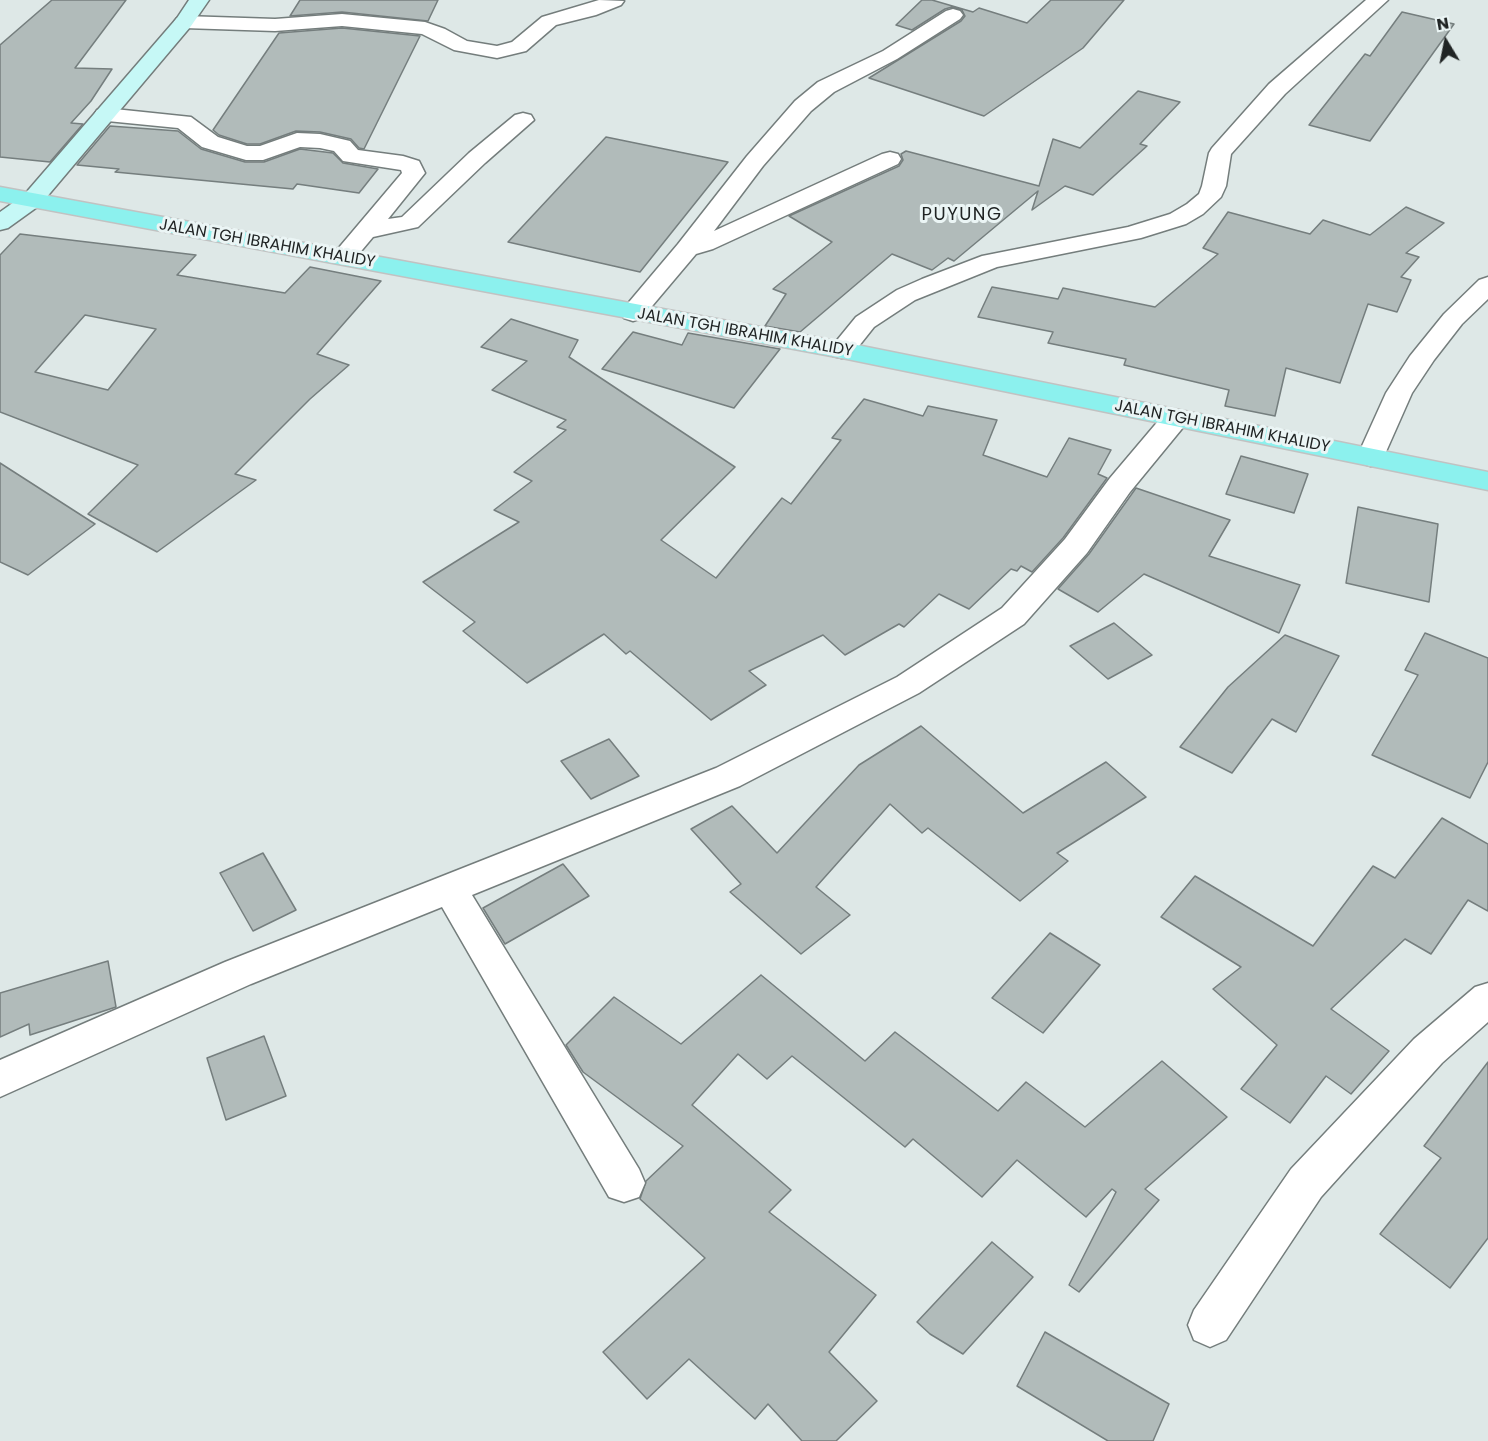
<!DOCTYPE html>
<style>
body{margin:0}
#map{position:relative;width:1488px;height:1441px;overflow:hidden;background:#dee8e7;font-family:Poppins,sans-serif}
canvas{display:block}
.north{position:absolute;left:1416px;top:12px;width:60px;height:60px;-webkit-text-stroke:4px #ebf5f5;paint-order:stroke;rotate:350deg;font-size:16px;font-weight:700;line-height:24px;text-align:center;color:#202424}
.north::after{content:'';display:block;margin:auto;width:21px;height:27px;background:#202424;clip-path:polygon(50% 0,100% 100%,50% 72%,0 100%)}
</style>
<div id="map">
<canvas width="1488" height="1441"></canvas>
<div class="north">N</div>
</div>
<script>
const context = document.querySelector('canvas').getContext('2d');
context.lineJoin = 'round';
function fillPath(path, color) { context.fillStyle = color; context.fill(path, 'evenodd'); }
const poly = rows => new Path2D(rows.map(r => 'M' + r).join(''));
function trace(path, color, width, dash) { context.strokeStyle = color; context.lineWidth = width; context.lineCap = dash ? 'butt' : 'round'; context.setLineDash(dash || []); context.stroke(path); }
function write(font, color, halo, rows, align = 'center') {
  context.font = font + ' Poppins,sans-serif'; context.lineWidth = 6; context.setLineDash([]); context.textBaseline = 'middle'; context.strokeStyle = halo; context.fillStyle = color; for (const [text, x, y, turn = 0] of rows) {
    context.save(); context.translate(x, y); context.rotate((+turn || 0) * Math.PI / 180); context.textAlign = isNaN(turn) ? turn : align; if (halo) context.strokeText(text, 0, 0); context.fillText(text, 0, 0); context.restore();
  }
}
const building = poly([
 [52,0,126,0,75,68,112,69,91,101,71,123,83,124,50,162,0,157,0,45,52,0],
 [300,0,438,0,428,21,342,12,290,16,300,0],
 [922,0,932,0,973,12,979,8,1027,23,1051,0,1124,0,1083,48,984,116,869,78,961,21,965,16,962,10,952,7,945,9,912,30,896,25,922,0],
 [1402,12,1454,24,1370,141,1309,125,1365,54,1370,56,1402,12],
 [342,28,420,36,364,149,359,148,351,139,320,132,296,131,260,144,247,144,219,135,213,130,279,33,342,28],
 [1138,91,1180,102,1140,144,1147,146,1093,195,1065,186,1032,210,1038,191,954,261,948,258,932,270,892,254,800,332,765,326,786,294,773,289,832,242,789,216,899,166,903,160,901,154,906,151,1039,186,1053,139,1080,148,1138,91],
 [110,126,178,131,201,149,245,162,264,162,300,149,333,153,343,163,378,169,359,193,297,184,293,189,115,172,119,169,77,165,110,126],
 [606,137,728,162,640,272,508,242,606,137],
 [1406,207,1444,223,1406,253,1419,257,1401,277,1411,280,1397,312,1368,304,1340,383,1286,368,1275,416,1225,406,1229,390,1124,365,1126,359,1048,343,1053,332,978,317,992,287,1058,299,1063,288,1155,307,1218,254,1203,248,1228,212,1310,234,1323,220,1370,235,1406,207],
 [20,234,196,255,177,275,285,293,310,267,381,281,317,354,349,365,310,399,235,474,256,480,157,552,88,514,138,465,0,412,0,255,20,234],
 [85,315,156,329,108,390,35,372,85,315],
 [511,319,578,340,569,357,735,467,661,540,716,578,782,498,791,504,841,440,832,438,864,399,923,416,928,406,997,420,983,455,1047,477,1069,438,1111,450,1098,474,1107,478,1063,538,1032,572,1021,566,1017,571,1011,569,969,609,939,594,904,627,899,624,845,655,823,635,749,671,766,685,711,720,630,651,626,654,604,634,527,683,463,631,475,622,423,582,519,522,494,510,532,481,514,472,566,430,557,427,566,420,492,390,527,361,481,347,511,319],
 [633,332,682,345,688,333,780,349,734,408,602,369,633,332],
 [1241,456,1308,474,1294,513,1226,494,1241,456],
 [0,463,95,524,28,575,0,562,0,463],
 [1136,488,1230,520,1209,556,1300,585,1279,633,1144,574,1098,612,1058,589,1089,554,1136,488],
 [1358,507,1438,524,1429,602,1346,583,1358,507],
 [1114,623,1152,655,1108,679,1070,646,1114,623],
 [1425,633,1488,658,1488,762,1470,798,1372,755,1418,675,1405,670,1425,633],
 [1285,635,1339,656,1296,732,1272,719,1232,773,1180,747,1228,687,1285,635],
 [921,726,1023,813,1106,762,1146,797,1057,853,1068,861,1020,901,928,828,922,833,890,804,816,887,850,915,801,954,730,892,741,884,691,829,732,806,777,853,859,765,921,726],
 [609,739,639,776,591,799,561,761,609,739],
 [1442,818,1488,844,1488,911,1468,900,1431,954,1405,939,1331,1009,1389,1051,1351,1094,1326,1076,1290,1123,1241,1089,1277,1045,1213,989,1241,967,1161,917,1195,876,1313,946,1373,866,1395,878,1442,818],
 [263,853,296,910,253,931,220,873,263,853],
 [563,864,589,896,505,944,483,908,563,864],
 [1050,933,1100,965,1043,1033,992,998,1050,933],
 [108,961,116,1007,30,1035,29,1024,0,1037,0,993,108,961],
 [761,975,865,1061,895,1032,998,1111,1026,1082,1085,1127,1162,1061,1227,1117,1145,1189,1159,1200,1079,1292,1069,1285,1116,1192,1112,1189,1086,1217,1017,1160,982,1197,913,1139,905,1147,792,1056,767,1079,738,1054,692,1105,791,1190,769,1212,876,1295,829,1352,877,1401,836,1441,802,1441,768,1404,755,1419,689,1359,647,1399,603,1352,705,1258,640,1199,646,1181,683,1146,583,1072,566,1045,614,997,681,1044,761,975],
 [264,1036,286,1096,226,1120,207,1058,264,1036],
 [1488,1062,1488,1238,1450,1288,1380,1234,1441,1158,1424,1146,1488,1062],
 [992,1242,1033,1277,963,1354,930,1334,917,1322,992,1242],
 [1045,1332,1169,1404,1153,1441,1108,1441,1017,1386,1045,1332]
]);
fillPath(building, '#b1bbba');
trace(building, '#757e7e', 1.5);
const street = poly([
 [599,0,624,1,621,5,596,15,556,25,526,51,497,58,454,50,422,34,342,26,275,31,184,28,177,26,174,22,177,18,184,16,275,19,342,14,425,22,445,29,467,41,497,46,512,42,542,17,599,0],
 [1366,0,1388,0,1285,94,1231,154,1226,186,1221,197,1203,214,1186,224,1141,238,997,267,915,300,874,327,851,356,842,358,833,356,829,350,856,317,897,290,922,279,982,256,1128,227,1170,214,1187,204,1199,194,1202,186,1209,153,1212,148,1269,84,1366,0],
 [953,9,960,11,963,15,960,19,897,59,834,92,811,111,763,166,714,231,882,154,890,152,898,154,901,159,898,164,713,249,696,254,642,318,633,321,624,318,620,313,624,308,678,244,747,156,795,101,818,82,883,51,946,11,953,9],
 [105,108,191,117,218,137,247,146,260,146,297,133,320,134,350,141,358,150,403,156,419,161,425,173,388,219,402,217,469,153,515,115,523,113,531,115,534,120,485,163,418,227,373,237,352,262,343,264,334,262,331,257,402,173,401,170,343,161,334,151,320,148,300,147,263,160,246,160,202,147,178,128,97,120,94,115,97,110,105,108],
 [1488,277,1488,299,1462,324,1434,360,1412,393,1381,463,1371,466,1361,463,1357,457,1386,393,1410,356,1444,314,1479,280,1488,277],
 [1175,410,1185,413,1189,419,1185,425,1130,492,1087,553,1024,624,919,693,740,786,472,895,639,1169,645,1183,639,1197,624,1202,609,1197,442,907,251,984,0,1097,0,1060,225,962,716,768,897,677,1002,608,1065,539,1110,478,1165,413,1175,410],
 [1488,983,1488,1022,1442,1063,1321,1197,1226,1340,1210,1347,1194,1340,1188,1325,1194,1310,1291,1169,1414,1039,1475,987,1488,983]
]);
const secondary = poly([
 [189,0,209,0,191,26,40,205,8,228,0,230,0,212,24,195,177,18,189,0]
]);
const primary = poly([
 [0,187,842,342,1488,472,1488,490,842,358,0,201,0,187]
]);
trace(street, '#747d7c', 3);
trace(secondary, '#747d7c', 3);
trace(primary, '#c1c2c2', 3);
fillPath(street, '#fff');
fillPath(secondary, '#c6f8f6');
fillPath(primary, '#8cf1ee');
write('16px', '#202424', '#ebf5f5', [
 ["JALAN TGH IBRAHIM KHALIDY",267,244,10],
 ["JALAN TGH IBRAHIM KHALIDY",745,333,10],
 ["JALAN TGH IBRAHIM KHALIDY",1222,427,11]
]);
context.letterSpacing = '1.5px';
write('18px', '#202424', '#ebf5f5', [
 ["PUYUNG",962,215]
]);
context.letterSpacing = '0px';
</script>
